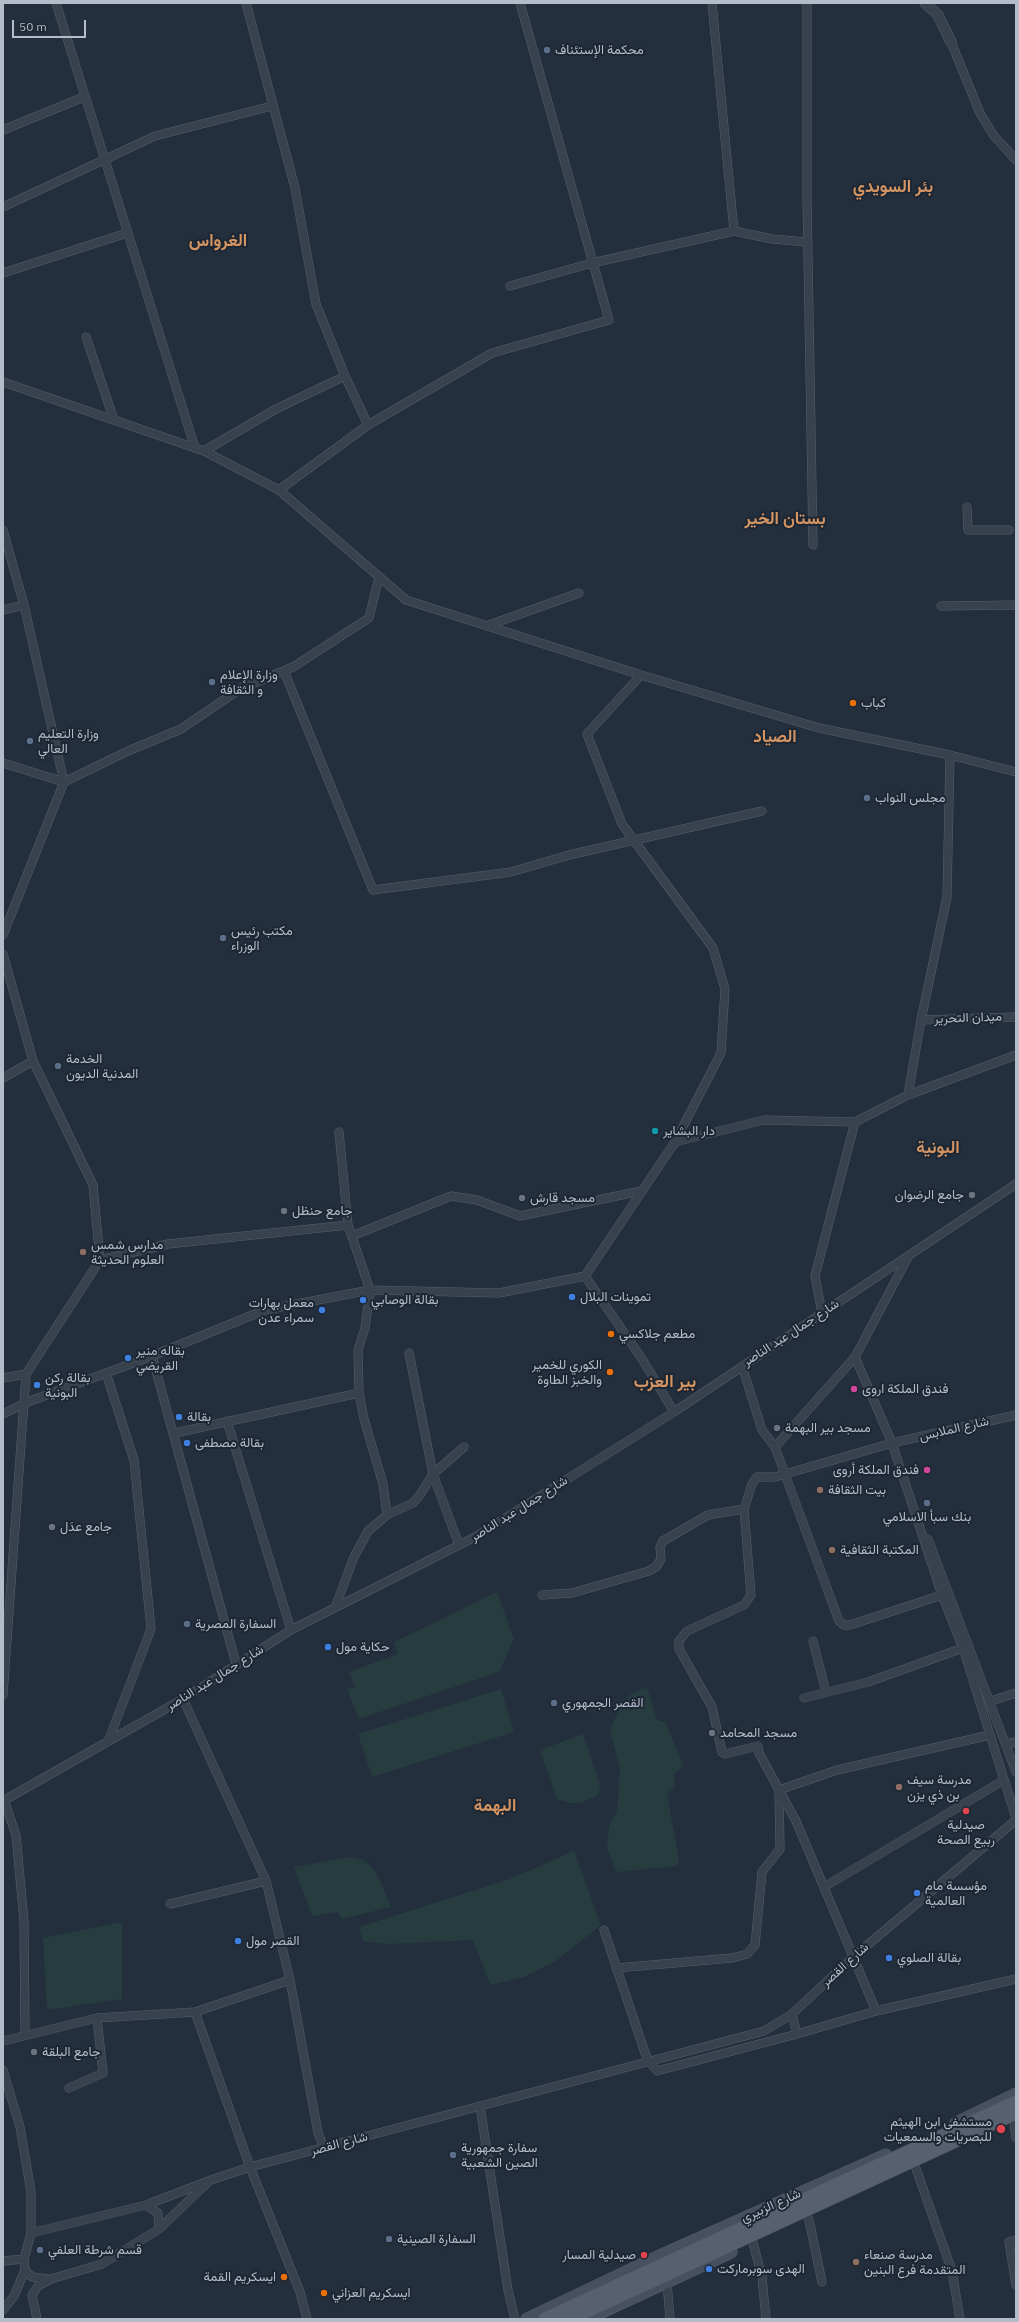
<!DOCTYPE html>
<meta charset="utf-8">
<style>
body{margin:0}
#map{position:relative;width:1019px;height:2322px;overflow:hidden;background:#242f3e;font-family:"IBM Plex Sans",sans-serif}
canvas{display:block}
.frame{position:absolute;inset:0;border:4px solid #b4bcc9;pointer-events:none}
.scale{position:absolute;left:12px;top:20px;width:74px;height:18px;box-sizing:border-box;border:2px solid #b4bcc9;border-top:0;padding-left:5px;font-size:12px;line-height:14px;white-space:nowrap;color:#b4bcc9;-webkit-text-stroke:3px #1d2633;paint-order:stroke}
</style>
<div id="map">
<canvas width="1019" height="2322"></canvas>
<div class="frame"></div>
<div class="scale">50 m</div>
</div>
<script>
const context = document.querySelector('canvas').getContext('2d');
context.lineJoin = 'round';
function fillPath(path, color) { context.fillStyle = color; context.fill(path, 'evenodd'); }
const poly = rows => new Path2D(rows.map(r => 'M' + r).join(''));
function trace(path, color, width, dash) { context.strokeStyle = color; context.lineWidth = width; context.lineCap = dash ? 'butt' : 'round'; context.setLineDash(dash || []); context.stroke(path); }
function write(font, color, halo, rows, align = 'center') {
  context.font = font + ' "IBM Plex Sans",Vazirmatn,sans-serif'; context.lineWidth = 4; context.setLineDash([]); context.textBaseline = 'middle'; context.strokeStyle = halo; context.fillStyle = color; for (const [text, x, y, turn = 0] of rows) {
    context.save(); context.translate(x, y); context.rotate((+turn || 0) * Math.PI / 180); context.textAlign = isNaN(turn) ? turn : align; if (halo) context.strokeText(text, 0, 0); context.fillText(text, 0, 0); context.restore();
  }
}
fillPath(poly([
 [497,1592,514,1639,499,1672,359,1719,347,1689,355,1687,349,1672,398,1654,394,1642],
 [647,1687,657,1720,666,1723,683,1766,674,1774,675,1786,667,1795,679,1858,677,1866,616,1872,607,1848,609,1827,617,1811,620,1770,610,1730,620,1707,632,1693],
 [501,1689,514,1732,372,1777,358,1734],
 [583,1734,600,1785,598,1795,581,1803,569,1803,557,1799,540,1750],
 [574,1851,601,1925,556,1961,524,1977,490,1985,473,1940,388,1944,363,1941,359,1927,510,1879],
 [351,1857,363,1860,372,1867,381,1882,391,1907,342,1919,338,1912,312,1916,294,1867],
 [122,1922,122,1999,47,2010,43,1938]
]), '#263c3f');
const minor = poly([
 [56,3,195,448],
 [246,3,295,188,316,304,345,376,368,425],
 [712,3,734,231],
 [807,3,807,198,813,545],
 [951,42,980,113,994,136,1016,160],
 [3,130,84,97],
 [3,207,155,136,272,106],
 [3,273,127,233],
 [510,286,592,263,734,231,772,239,807,242],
 [86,337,114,420],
 [3,382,204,451,279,490,406,600,641,675,819,728,950,755,1016,772],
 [204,451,276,409,345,376],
 [279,490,368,425,492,353,609,320,520,3],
 [967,507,968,530,1009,530],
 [3,530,24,605,64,782,3,935],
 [941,606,1016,605],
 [3,610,24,605],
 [486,626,579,593],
 [284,671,373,890,511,872,569,855,762,811],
 [641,675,587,734,622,824,713,948,725,989,721,1053,675,1142],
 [3,763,64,782,128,751,181,729,240,689,293,667,369,618,379,577],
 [3,954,33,1061,93,1185,100,1260,26,1374,3,1695],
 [921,1020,1016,1017],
 [3,1078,33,1061],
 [908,1095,921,1020,947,897,950,755],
 [339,1132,348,1225],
 [352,1236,451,1196,477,1200,520,1216,641,1191],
 [100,1260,168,1244,348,1225,370,1290,365,1328,358,1350,359,1393,364,1419,383,1484,387,1515,368,1531,354,1557,335,1608],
 [585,1276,642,1359,674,1412],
 [822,1313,815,1276,855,1122],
 [409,1353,433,1474,459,1545],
 [152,1356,236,1664],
 [855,1357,892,1443,942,1595,963,1648,1016,1818],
 [742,1366,762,1430,775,1447,839,1621,844,1625,850,1625,942,1595],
 [106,1373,134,1460,151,1629,108,1742],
 [3,1378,26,1374],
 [3,1414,25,1403,152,1356,265,1310,370,1290,499,1293,585,1276,675,1142,764,1120,855,1122,908,1095,1016,1055],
 [227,1421,291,1630],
 [175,1433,359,1393],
 [775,1447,855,1357,907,1259],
 [387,1515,413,1503,420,1495,433,1474,464,1447],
 [928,1539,1016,1772],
 [542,1595,572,1593,649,1571,656,1567,661,1559,660,1547,663,1541,708,1515,744,1509],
 [813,1641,826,1692],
 [804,1698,868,1682,963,1648],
 [183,1699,266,1881,290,1980,318,2133,324,2148],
 [991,1701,1016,1693],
 [1006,1744,1016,1742],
 [779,1790,837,1770,990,1735],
 [4,1800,16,1835,24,1921,25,2035],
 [3,1801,183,1699,291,1630,475,1537,674,1412,1016,1184],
 [824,1887,1004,1780],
 [170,1904,266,1881],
 [604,1930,644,2050,648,2060,657,2071,797,2034,876,2011,1016,1979],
 [616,1968,732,1958,747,1954,755,1945,762,1872,780,1849,779,1791],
 [876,2011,796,1821,759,1753,758,1746,725,1754,722,1752,712,1707,679,1649,679,1641,687,1631,744,1605,751,1595,744,1509,752,1484,757,1477,775,1477,892,1443,1016,1415],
 [195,2012,250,2167,300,2292,307,2319],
 [792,2014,797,2034],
 [3,2041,97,2018,195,2012,290,1980],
 [3,2070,20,2127,31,2192,31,2233,24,2259,25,2270,14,2296,3,2310],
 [69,2088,103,2073,97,2018],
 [480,2106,508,2290,515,2319],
 [1013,2114,1016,2138],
 [913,2160,952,2271,960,2319],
 [146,2205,158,2213,159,2229],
 [805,2212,809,2220,822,2282],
 [31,2233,146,2205,211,2180,250,2167,764,2031,792,2014,852,1958,1016,1820],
 [751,2235,762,2277,766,2319],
 [1016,2240,1009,2242,1016,2285],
 [3,2261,24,2259],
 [25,2270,32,2277,49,2279],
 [667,2282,670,2319],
 [37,2319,32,2295,38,2286,51,2279,102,2264,159,2229,207,2183]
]);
const tertiary = poly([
 [925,3,938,15,951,42]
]);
const secondary = poly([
 [956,2123,1016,2094],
 [527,2319,653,2259,886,2155],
 [587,2319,731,2252]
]);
const primary = poly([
 [545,2319,1016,2102],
 [570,2319,1016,2113]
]);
trace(minor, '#565f6c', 9);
trace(tertiary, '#565f6c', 11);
trace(secondary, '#565f6c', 13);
trace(primary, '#414a57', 14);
trace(minor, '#38414e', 8);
trace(tertiary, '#38414e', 10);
trace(secondary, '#465061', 12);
trace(primary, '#56606e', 13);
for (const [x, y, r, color] of [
 [547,50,4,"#5c6f8a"],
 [212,682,4,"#5c6f8a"],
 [853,703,4,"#e8710a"],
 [30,741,4,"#5c6f8a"],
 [867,798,4,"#5c6f8a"],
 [223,938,4,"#5c6f8a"],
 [58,1066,4,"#5c6f8a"],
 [655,1131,4,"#0f9aa8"],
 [972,1195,4,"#6b7280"],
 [522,1198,4,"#6b7280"],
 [284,1211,4,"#6b7280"],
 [83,1252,4,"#8d6e63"],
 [572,1297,4,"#3f7fe0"],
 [363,1300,4,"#3f7fe0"],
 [322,1310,4,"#3f7fe0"],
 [611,1334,4,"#e8710a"],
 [128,1358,4,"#3f7fe0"],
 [610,1372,4,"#e8710a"],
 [37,1385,4,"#3f7fe0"],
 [854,1389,4,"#d1479c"],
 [179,1417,4,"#3f7fe0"],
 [777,1428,4,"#6b7280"],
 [187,1443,4,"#3f7fe0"],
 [927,1470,4,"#d1479c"],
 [820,1490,4,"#8d6e63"],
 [927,1503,4,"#5c6f8a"],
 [52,1527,4,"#6b7280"],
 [832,1550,4,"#8d6e63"],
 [187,1624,4,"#5c6f8a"],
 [328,1647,4,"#3f7fe0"],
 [554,1703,4,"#5c6f8a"],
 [712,1733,4,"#6b7280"],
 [899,1787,4,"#8d6e63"],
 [966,1811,4,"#e0444e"],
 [917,1893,4,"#3f7fe0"],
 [238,1941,4,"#3f7fe0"],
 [889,1958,4,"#3f7fe0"],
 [34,2052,4,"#6b7280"],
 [1001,2129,5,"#e0444e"],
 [453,2155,4,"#5c6f8a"],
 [389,2239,4,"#5c6f8a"],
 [40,2250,4,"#5c6f8a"],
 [644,2255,4,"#e0444e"],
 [856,2262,4,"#8d6e63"],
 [709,2269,4,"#3f7fe0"],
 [284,2277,4,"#e8710a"],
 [324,2293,4,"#e8710a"]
]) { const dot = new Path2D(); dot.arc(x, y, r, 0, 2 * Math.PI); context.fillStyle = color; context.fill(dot); trace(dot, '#1d2633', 1.5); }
write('13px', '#b4bcc9', '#1d2633', [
 ["محكمة الإستئناف",555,50],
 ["وزارة الإعلام",220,675],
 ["و الثقافة",220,690],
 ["كباب",861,703],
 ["وزارة التعليم",38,734],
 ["العالي",38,749],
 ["مجلس النواب",875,798],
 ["مكتب رئيس",231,931],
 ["الوزراء",231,946],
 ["الخدمة",66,1059],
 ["المدنية الديون",66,1074],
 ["دار البشاير",663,1131],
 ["جامع الرضوان",964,1195,"right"],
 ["مسجد قارش",530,1198],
 ["جامع حنظل",292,1211],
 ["مدارس شمس",91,1245],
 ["العلوم الحديثة",91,1260],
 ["تموينات البلال",580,1297],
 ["بقالة الوصابي",371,1300],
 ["معمل بهارات",314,1303,"right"],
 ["سمراء عدن",314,1318,"right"],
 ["مطعم جلاكسي",619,1334],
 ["بقاله منير",136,1351],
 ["القريضي",136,1366],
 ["الكوري للخمير",602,1365,"right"],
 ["والخبز الطاوة",602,1380,"right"],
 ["بقالة ركن",45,1378],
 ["البونية",45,1393],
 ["فندق الملكة اروى",862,1389],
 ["بقالة",187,1417],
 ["مسجد بير البهمة",785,1428],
 ["بقالة مصطفى",195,1443],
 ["فندق الملكة أروى",919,1470,"right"],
 ["بيت الثقافة",828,1490],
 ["بنك سبأ الاسلامي",927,1517,"center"],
 ["جامع عدَل",60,1527],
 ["المكتبة الثقافية",840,1550],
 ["السفارة المصرية",195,1624],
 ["حكاية مول",336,1647],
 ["القصر الجمهوري",562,1703],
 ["مسجد المحامد",720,1733],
 ["مدرسة سيف",907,1780],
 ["بن ذي يزن",907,1795],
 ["صيدلية",966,1825,"center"],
 ["ربيع الصحة",966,1840,"center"],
 ["مؤسسة مام",925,1886],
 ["العالمية",925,1901],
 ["القصر مول",246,1941],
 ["بقالة الصلوي",897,1958],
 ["جامع البلقة",42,2052],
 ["مستشفى ابن الهيثم",992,2122,"right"],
 ["للبصريات والسمعيات",992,2137,"right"],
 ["سفارة جمهورية",461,2148],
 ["الصين الشعبية",461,2163],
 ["السفارة الصينية",397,2239],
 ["قسم شرطة العلفي",48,2250],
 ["صيدلية المسار",636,2255,"right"],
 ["مدرسة صنعاء",864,2255],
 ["المتقدمة فرع البنين",864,2270],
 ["الهدى سوبرماركت",717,2269],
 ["ايسكريم القمة",276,2277,"right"],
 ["ايسكريم العزاني",332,2293]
], 'left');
write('13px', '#b4bcc9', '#1d2633', [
 ["ميدان التحرير",968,1018,-2],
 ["شارع جمال عبد الناصر",791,1333,-33],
 ["شارع الملابس",954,1429,-13],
 ["شارع جمال عبد الناصر",519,1509,-32],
 ["شارع جمال عبد الناصر",215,1678,-32],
 ["شارع القصر",845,1965,-42],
 ["شارع القصر",339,2144,-15],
 ["شارع الزبيري",771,2206,-24]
]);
write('bold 17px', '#d59563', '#1d2633', [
 ["بئر السويدي",893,187],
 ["الغرواس",218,241],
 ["بستان الخير",785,519],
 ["الصياد",775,737],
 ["البونية",938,1148],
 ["بير العزب",665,1382],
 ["البهمة",495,1806]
]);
</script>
